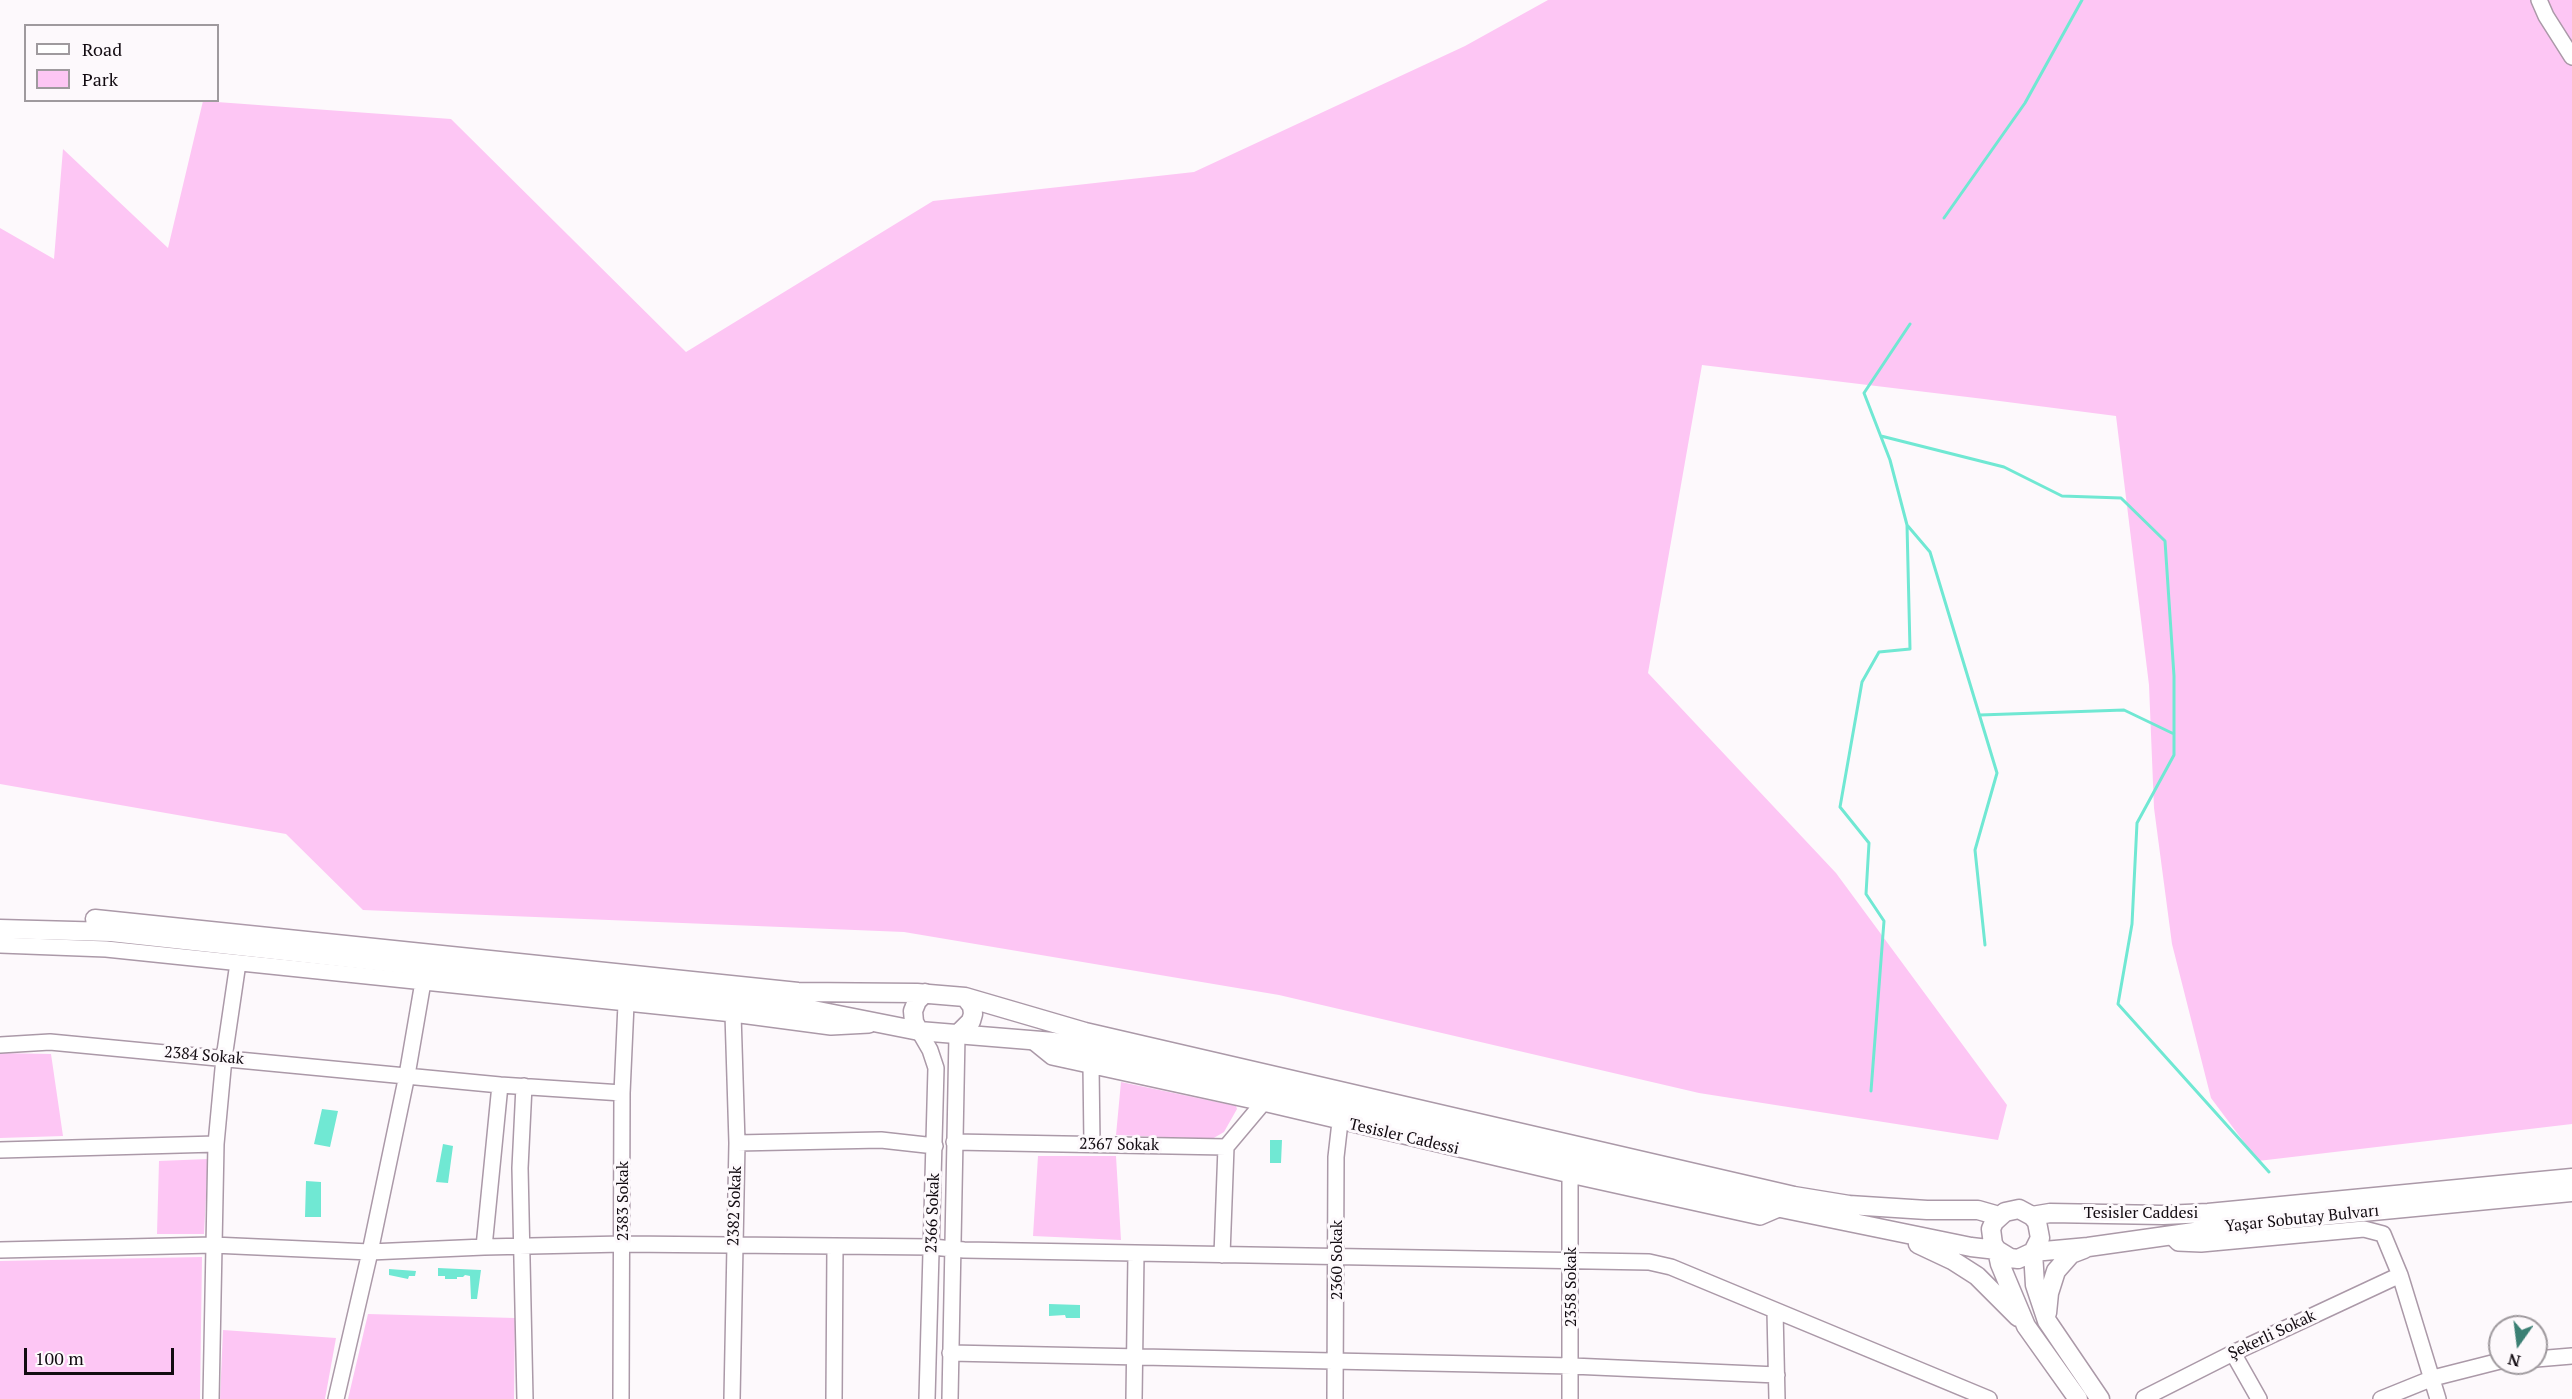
<!DOCTYPE html>
<meta charset="utf-8">
<style>
body{margin:0}
#map{position:relative;width:2572px;height:1399px;overflow:hidden;background:#fdf9fc;font-family:"PT Serif",serif}
canvas{display:block}
.legend{position:absolute;left:24px;top:24px;width:195px;height:78px;box-sizing:border-box;background:#fdf9fc;border:2px solid #9f9a9e;margin:0;padding:8px 10px;list-style:none;font-size:18px;color:#120b11}
.legend li{display:flex;align-items:center;gap:12px;height:30px}
.legend b{width:30px;border:2px solid #9f9a9e}
.north{position:absolute;left:2488px;top:1315px;width:60px;height:60px;box-sizing:border-box;background:#fdf9fc;border:2px solid #9f9a9e;border-radius:50%;rotate:194deg;font-size:16px;font-weight:700;line-height:24px;text-align:center;color:#120b11}
.north::after{content:'';display:block;margin:auto;width:21px;height:27px;background:#3b8074;clip-path:polygon(50% 0,100% 100%,50% 72%,0 100%)}
.scale{position:absolute;left:24px;top:1348px;width:150px;height:27px;box-sizing:border-box;border:3px solid #120b11;border-top:0;padding-left:8px;font-size:18px;line-height:21px;white-space:nowrap;color:#120b11;-webkit-text-stroke:4px #fdf9fc;paint-order:stroke}
</style>
<div id="map">
<canvas width="2572" height="1399"></canvas>
<ul class="legend">
<li><b style="height:8px;background:#fff"></b>Road</li>
<li><b style="height:16px;background:#fdc6f4"></b>Park</li>
</ul>
<div class="north">N</div>
<div class="scale">100 m</div>
</div>
<script>
const context = document.querySelector('canvas').getContext('2d');
context.lineJoin = 'round';
function fillPath(path, color) { context.fillStyle = color; context.fill(path, 'evenodd'); }
const poly = rows => new Path2D(rows.map(r => 'M' + r).join(''));
function trace(path, color, width, dash) { context.strokeStyle = color; context.lineWidth = width; context.lineCap = dash ? 'butt' : 'round'; context.setLineDash(dash || []); context.stroke(path); }
function write(font, color, halo, rows, align = 'center') {
  context.font = font + ' "PT Serif",serif'; context.lineWidth = 6; context.setLineDash([]); context.textBaseline = 'middle'; context.strokeStyle = halo; context.fillStyle = color; for (const [text, x, y, turn = 0] of rows) {
    context.save(); context.translate(x, y); context.rotate((+turn || 0) * Math.PI / 180); context.textAlign = isNaN(turn) ? turn : align; if (halo) context.strokeText(text, 0, 0); context.fillText(text, 0, 0); context.restore();
  }
}
fillPath(poly([
 [1548,0,2572,0,2572,1124,2258,1161,2211,1098,2172,944,2154,808,2149,685,2116,416,1984,399,1702,365,1648,673,1836,873,2007,1105,1998,1140,1699,1093,1279,995,904,932,363,910,286,834,0,784,0,228,54,259,63,149,168,248,203,101,451,119,686,352,933,201,1194,172,1465,46],
 [0,1053,51,1054,63,1136,0,1138],
 [1121,1082,1236,1106,1237,1109,1224,1132,1212,1139,1116,1135],
 [1038,1156,1116,1156,1121,1240,1033,1236],
 [208,1159,204,1234,157,1234,159,1161],
 [202,1257,200,1399,0,1399,0,1261],
 [368,1314,515,1318,514,1399,348,1399],
 [223,1330,336,1338,325,1399,220,1399]
]), '#fdc6f4');
fillPath(poly([
 [322,1109,338,1111,330,1147,314,1144],
 [1270,1140,1282,1140,1281,1163,1270,1163],
 [443,1144,453,1146,448,1183,436,1182],
 [306,1181,321,1182,321,1217,305,1217],
 [438,1268,481,1270,477,1299,471,1299,470,1276,465,1275,463,1277,457,1277,457,1279,445,1279,445,1276,438,1276],
 [389,1269,416,1271,415,1276,409,1276,408,1279,389,1275],
 [1049,1304,1080,1305,1080,1318,1066,1318,1065,1315,1049,1316]
]), '#70e8d3');
trace(poly([
 [1944,218,2025,103,2082,0],
 [1881,436,2004,467,2062,496,2121,498,2165,541,2174,676,2174,755,2137,823,2132,924,2118,1004,2269,1172],
 [1907,525,1930,552,1997,773,1975,850,1985,945],
 [1980,715,2124,710,2174,734],
 [1871,1091,1884,921,1866,894,1869,843,1840,807,1862,682,1879,652,1910,649,1907,525,1890,460,1864,393,1910,324]
]), '#70e8d3', 3);
const minor = poly([
 [2539,0,2546,16,2572,57],
 [0,945,106,949,733,1014,831,1027,869,1025],
 [919,1031,930,1050,936,1068,927,1399],
 [1031,1040,1052,1057,1263,1103,1570,1175,1760,1217,1781,1208],
 [0,1045,50,1042,500,1085,622,1093],
 [1091,1066,1092,1144],
 [524,1086,520,1168,525,1399],
 [954,1142,1226,1147,1263,1103],
 [737,1143,881,1140,935,1146],
 [0,1150,216,1144],
 [1570,1175,1570,1399],
 [2170,1235,2178,1243,2201,1244,2364,1229,2383,1234,2400,1275,2438,1399],
 [484,1247,500,1085],
 [0,1250,213,1245,370,1252,484,1247,623,1244,835,1246,932,1247,964,1250,1649,1262,1671,1267,1989,1399],
 [1222,1255,1226,1147],
 [1775,1311,1777,1399],
 [950,1353,1572,1366,1777,1375],
 [2233,1353,2259,1399],
 [2536,1359,2572,1356],
 [2144,1398,2233,1353,2400,1275],
 [211,1399,216,1144,224,1058,238,963],
 [336,1399,370,1252,407,1075,423,982],
 [621,1399,622,1093,626,1004],
 [732,1399,737,1143,733,1014],
 [834,1399,835,1246],
 [950,1399,957,1035],
 [1134,1399,1136,1254],
 [1335,1399,1336,1157,1340,1122],
 [2381,1399,2433,1378,2500,1361]
]);
const major = poly([
 [95,919,798,992,917,993,965,997,1085,1032,1794,1196,1849,1205,1927,1210,1978,1210,1999,1216],
 [0,929,111,932,798,1007,919,1031,1054,1042,1781,1208,1971,1247,1997,1250,2010,1258,2018,1259,2033,1252,2040,1238,2037,1222,2032,1216,2019,1209,2005,1212,1994,1222,1991,1229,1993,1244,1997,1250,2000,1264,2026,1326,2078,1399],
 [919,1031,914,1022,913,1011,917,1001,925,993],
 [957,1035,971,1021,973,1014,972,1006,965,997],
 [2032,1216,2050,1213,2163,1215,2208,1213,2572,1178],
 [1918,1244,1952,1260,1977,1276,2018,1317],
 [2033,1252,2088,1247,2279,1220,2572,1192],
 [2033,1252,2035,1285,2047,1321,2100,1399],
 [2047,1313,2049,1293,2056,1271,2071,1254,2084,1249]
]);
trace(minor, '#ab99a8', 18);
trace(major, '#ab99a8', 21);
trace(minor, '#fff', 15);
trace(major, '#fff', 18);
write('16px', '#120b11', '#fdf9fc', [
 ["2384 Sokak",204,1056,5],
 ["Tesisler Cadessi",1404,1137,13],
 ["2367 Sokak",1119,1145,1],
 ["2383 Sokak",623,1201,-90],
 ["2382 Sokak",735,1206,-88],
 ["2366 Sokak",933,1213,-88],
 ["Tesisler Caddesi",2141,1213],
 ["Yaşar Sobutay Bulvarı",2302,1219,-6],
 ["2360 Sokak",1337,1260,-90],
 ["2358 Sokak",1571,1287,-90],
 ["Şekerli Sokak",2272,1335,-25]
]);
</script>
